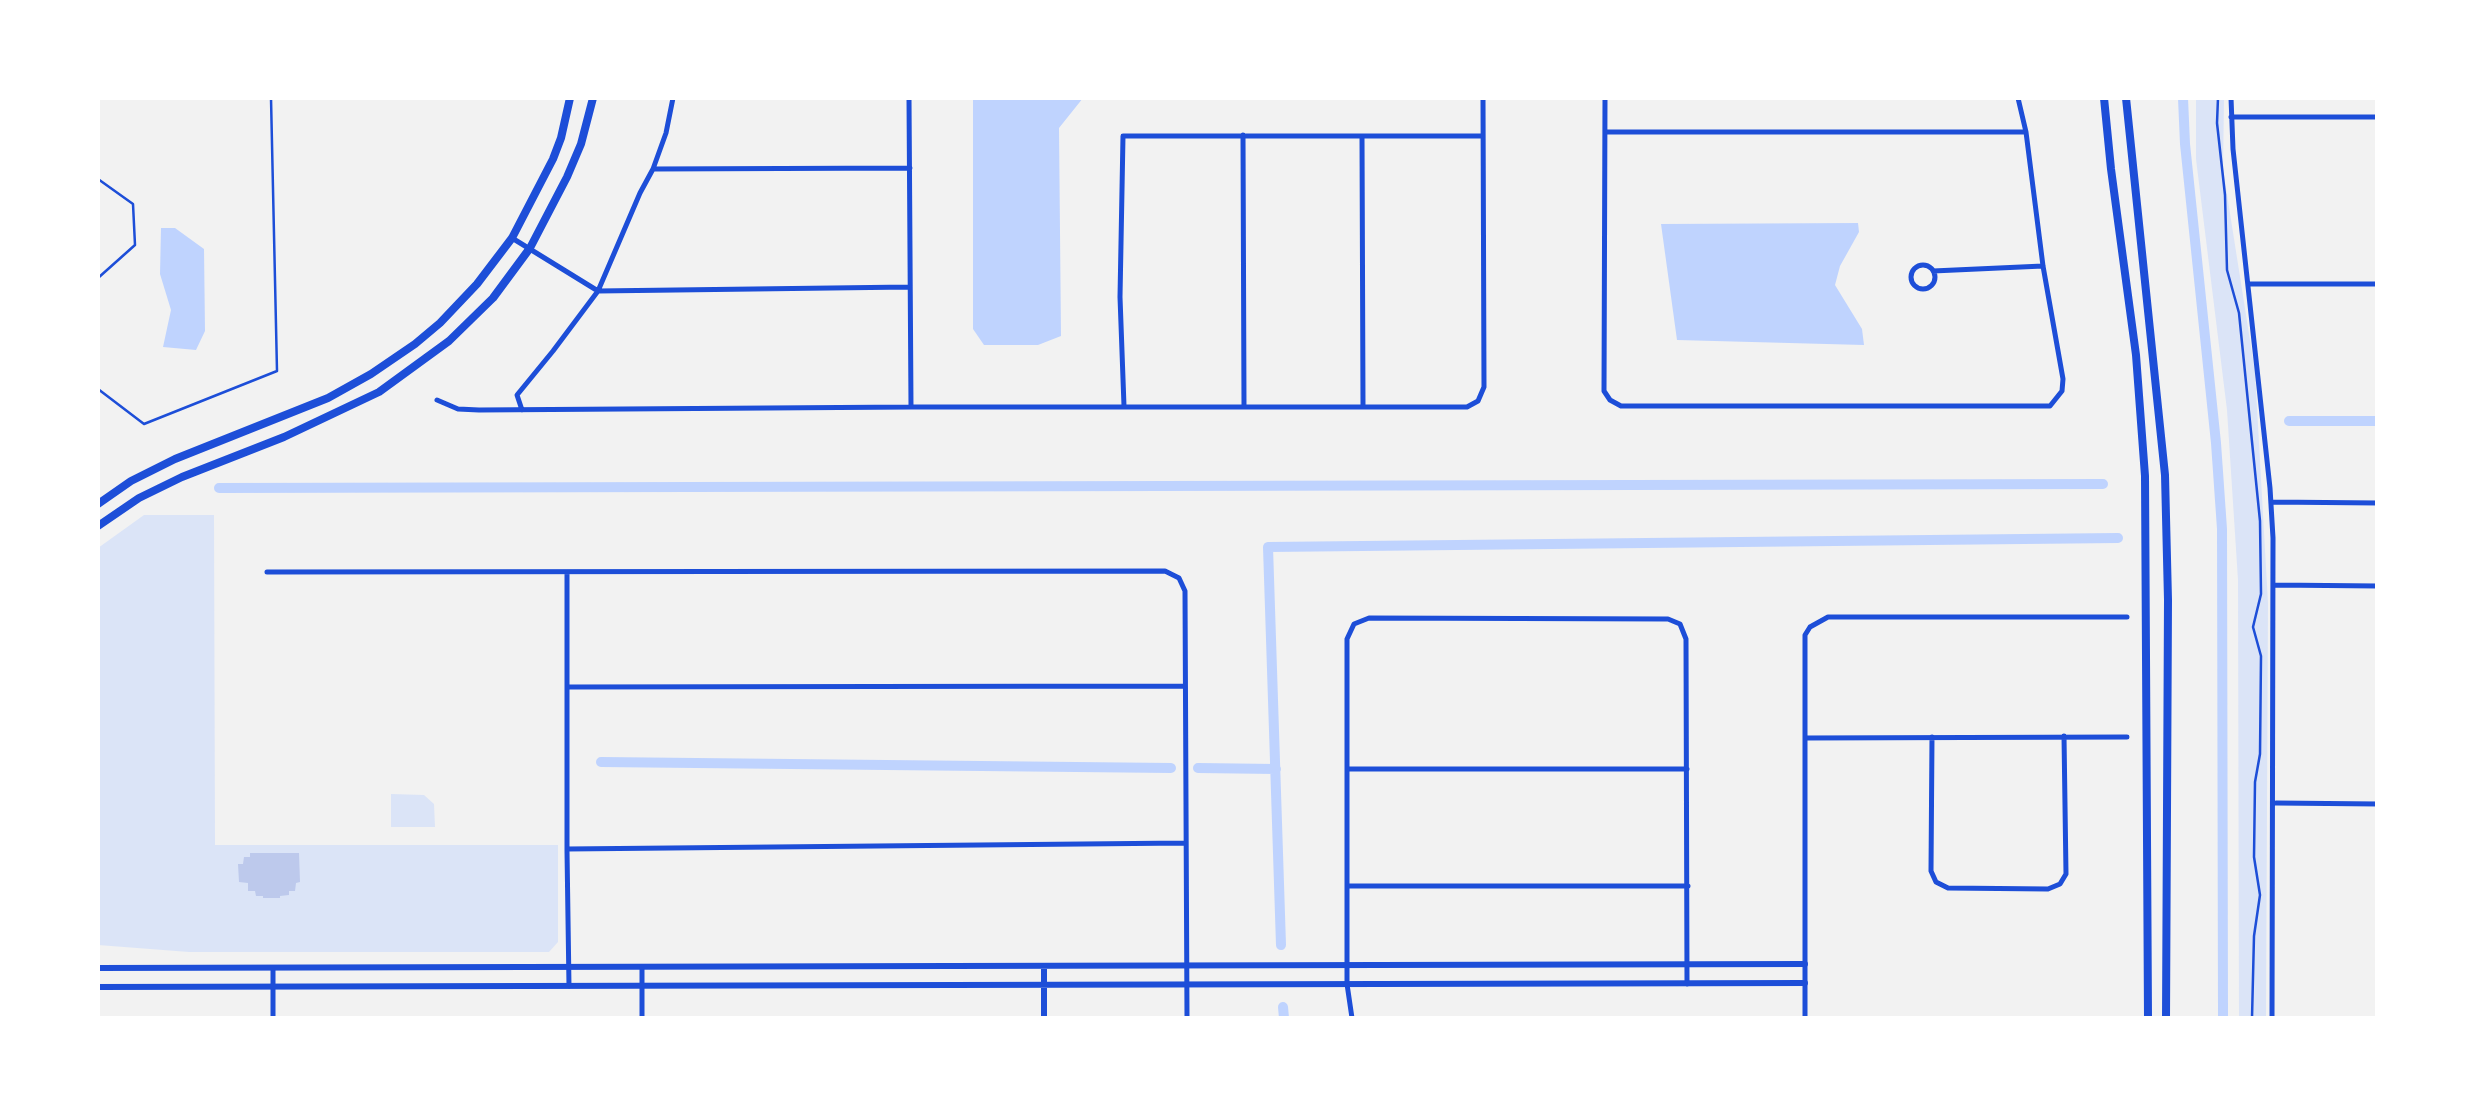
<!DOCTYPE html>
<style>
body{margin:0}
#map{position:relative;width:2475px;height:1116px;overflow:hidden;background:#f2f2f2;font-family:"Public Sans",sans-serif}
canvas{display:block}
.frame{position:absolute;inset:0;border:100px solid #fff;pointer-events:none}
</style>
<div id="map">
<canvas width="2475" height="1116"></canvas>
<div class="frame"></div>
</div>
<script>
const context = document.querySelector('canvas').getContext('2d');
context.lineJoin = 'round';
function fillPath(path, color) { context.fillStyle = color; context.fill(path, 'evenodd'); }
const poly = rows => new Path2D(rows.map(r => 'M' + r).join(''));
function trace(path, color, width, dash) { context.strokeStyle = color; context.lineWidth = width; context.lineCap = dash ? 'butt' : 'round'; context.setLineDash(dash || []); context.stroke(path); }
fillPath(poly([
 [2196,98,2224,98,2223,169,2255,372,2268,603,2266,1018,2239,1018,2238,580,2227,410,2196,159],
 [144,515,214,515,215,845,558,845,558,942,549,952,189,952,98,945,98,548],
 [391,794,424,795,434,804,435,827,391,827]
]), '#dbe4f7');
fillPath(poly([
 [973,98,1083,98,1059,128,1061,336,1038,345,984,345,973,329],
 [1858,223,1859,232,1840,266,1835,285,1862,329,1864,345,1677,340,1661,224],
 [161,228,175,228,204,249,205,331,196,350,163,347,171,310,160,274]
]), '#bfd3fe');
trace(poly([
 [2183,98,2185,144,2216,443,2222,529,2223,1018],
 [2289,421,2378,421],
 [219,488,2103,484],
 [601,762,1171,768],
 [1198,768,1276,769],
 [1281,945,1268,547,2118,538],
 [1283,1007,1284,1018]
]), '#bfd3fe', 10);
fillPath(poly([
 [250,853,299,853,300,882,296,883,295,891,289,891,289,895,280,896,280,898,263,898,263,896,256,896,255,891,248,891,248,883,239,882,238,864,243,864,244,857,250,857]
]), '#bdc9ec');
trace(poly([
 [2218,98,2217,123,2225,195,2227,270,2239,313,2260,521,2261,594,2253,627,2261,656,2260,754,2255,782,2254,857,2260,895,2254,936,2252,1018]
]), '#1d4ed8', 2.5);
trace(poly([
 [98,179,133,204,135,245,98,278,98,389,144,424,277,371,271,98]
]), '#1d4ed8', 2.5);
trace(poly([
 [909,98,911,407],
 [1605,98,1604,391,1610,400,1621,406,2050,406,2062,391,2063,379,2043,266,2026,132,2018,98],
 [2231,98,2233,149,2270,488,2273,538,2272,1018],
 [2231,117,2378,117],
 [1605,132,2026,132],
 [1243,135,1244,406],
 [1362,137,1363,406],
 [653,169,910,168],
 [512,238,598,291,909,287],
 '1911 277a12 12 0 1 1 24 0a12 12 0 1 1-24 0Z',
 [1933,271,2043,266],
 [2248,284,2378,284],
 [437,400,458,409,479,410,911,407,1467,407,1478,401,1484,387,1483,98],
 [1124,406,1120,297,1123,136,1482,136],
 [522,410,517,395,553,351,598,291,640,193,653,169,666,133,673,98],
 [2271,502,2378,503],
 [267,572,1165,571,1179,578,1185,591,1187,1018],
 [567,573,567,851,569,986],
 [2274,585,2378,586],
 [568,687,1185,686],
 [1932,737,1931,871,1936,882,1948,888,2048,889,2060,884,2066,874,2064,736],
 [1805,738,2127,737],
 [1348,769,1687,769],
 [2276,803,2378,804],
 [567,849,1185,843],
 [1348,886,1688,886],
 [273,968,273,1018],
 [642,1018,642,967],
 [1352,1018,1347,984,1347,639,1354,624,1369,618,1668,619,1680,624,1686,639,1687,984],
 [1805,1018,1805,635,1810,627,1828,617,2127,617]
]), '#1d4ed8', 5);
trace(poly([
 [1044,966,1044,1018],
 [98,968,1805,964],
 [98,987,1805,983]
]), '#1d4ed8', 6);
trace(poly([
 [2104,98,2111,169,2136,355,2145,476,2148,1018],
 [2126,98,2165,475,2168,600,2166,1018],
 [98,504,131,481,175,459,328,398,371,374,415,344,440,323,477,284,512,238,553,159,561,138,570,98],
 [98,526,139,498,182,477,284,437,379,392,449,341,493,298,530,248,567,177,581,144,593,98]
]), '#1d4ed8', 8);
</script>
